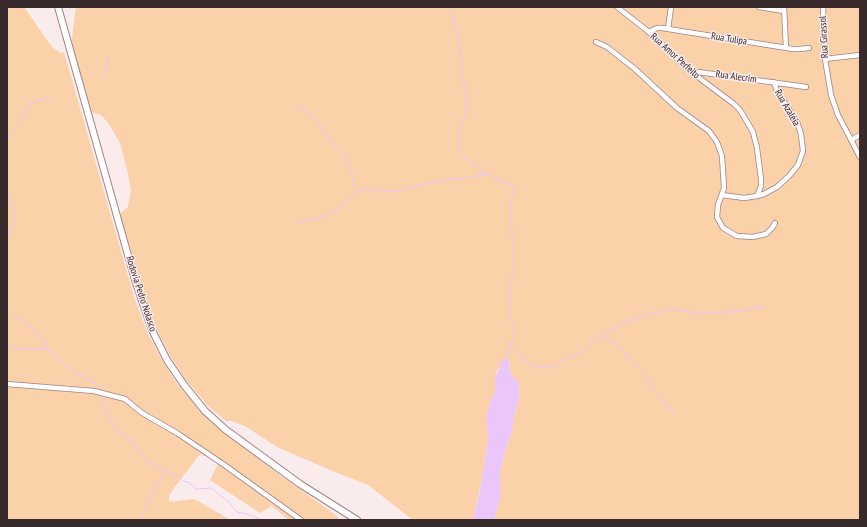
<!DOCTYPE html>
<meta charset="utf-8">
<style>
body{margin:0}
#map{position:relative;width:867px;height:527px;overflow:hidden;background:#faebec;font-family:"PT Sans Narrow",sans-serif}
canvas{display:block}
.frame{position:absolute;inset:0;border:8px solid #392b2c;pointer-events:none}
</style>
<div id="map">
<canvas width="867" height="527"></canvas>
<div class="frame"></div>
</div>
<script>
const context = document.querySelector('canvas').getContext('2d');
context.lineJoin = 'round';
function fillPath(path, color) { context.fillStyle = color; context.fill(path, 'evenodd'); }
const poly = rows => new Path2D(rows.map(r => 'M' + r).join(''));
function trace(path, color, width, dash) { context.strokeStyle = color; context.lineWidth = width; context.lineCap = dash ? 'butt' : 'round'; context.setLineDash(dash || []); context.stroke(path); }
function write(font, color, halo, rows, align = 'center') {
  context.font = font + ' "PT Sans Narrow",sans-serif'; context.lineWidth = 3; context.setLineDash([]); context.textBaseline = 'middle'; context.strokeStyle = halo; context.fillStyle = color; for (const [text, x, y, turn = 0] of rows) {
    context.save(); context.translate(x, y); context.rotate((+turn || 0) * Math.PI / 180); context.textAlign = isNaN(turn) ? turn : align; if (halo) context.strokeText(text, 0, 0); context.fillText(text, 0, 0); context.restore();
  }
}
fillPath(poly([
 [7,7,24,7,52,47,61,53,64,52,135,300,148,334,162,360,177,384,206,415,273,470,337,516,339,520,289,520,272,506,260,513,210,480,219,462,200,454,174,488,169,496,169,502,194,499,231,520,7,520],
 [76,7,860,7,860,520,494,520,500,498,500,473,503,458,512,431,514,416,519,398,519,386,517,382,510,373,510,363,507,358,505,358,497,371,495,377,495,391,494,395,491,399,486,418,488,438,483,474,473,520,413,520,368,485,335,472,277,447,245,426,231,421,226,421,208,406,185,379,171,357,160,336,148,308,120,214,128,207,131,190,127,169,120,143,109,124,101,115,91,112,71,46]
]), '#fad1a8');
fillPath(poly([
 [505,358,509,360,510,373,518,382,519,398,514,416,512,431,503,458,500,473,500,498,494,520,473,520,480,491,486,454,488,438,486,418,491,399,494,395,495,392,495,377,500,367,500,362,504,360]
]), '#eac6fb');
trace(poly([
 [450,7,458,38,467,105,465,116,459,132,458,149,465,157,488,175],
 [99,78,107,70,108,57],
 [298,105,313,117,337,149,344,155,353,177,353,184,358,188,379,191,396,191,435,182,483,175,493,176,514,187,514,193,512,197,511,204,513,263,510,308,514,331,512,342,506,359],
 [7,140,22,120,31,103,50,96],
 [7,190,14,212,13,226,7,239],
 [298,222,319,218,331,213,342,206,360,190],
 [7,310,31,327,41,336,48,348,74,372,95,383,102,391],
 [602,336,618,346,623,350,628,359,641,369,659,397,676,415],
 [512,345,526,362,533,366,547,368,557,366,563,360,585,351,591,342,598,339,606,332,614,329,620,324,658,312,674,309,690,312,711,313,739,311,765,306],
 [7,347,33,350,48,348],
 [103,396,103,404,106,413,116,429,134,443,146,460,156,467,179,477,183,481,188,482,196,489,211,488,229,502,237,512,247,514,262,520],
 [140,520,158,482,166,472]
]), '#eac6fb', 1);
const minor = poly([
 [617,7,649,32,690,71,734,104,740,110,753,132,757,148,761,179,761,186,757,196],
 [759,7,784,11],
 [784,7,786,48],
 [823,7,825,59,831,95,838,115,860,157],
 [668,29,671,7],
 [649,32,657,28,662,28,793,49,800,49,809,48],
 [596,42,607,47,635,69,677,108,709,131,717,142,722,156,724,188,718,205,717,217,723,228,737,236,753,237,766,234,772,228,775,223],
 [825,59,860,55],
 [691,71,806,87],
 [851,140,860,135],
 [722,195,744,198,757,196,764,194,777,187,789,176,798,165,803,151,801,134,797,122,777,91,774,82],
 [7,384,94,391,125,399,142,413,177,433,223,464,301,520]
]);
const highway = poly([
 [58,7,135,280,152,330,167,360,184,385,205,411,226,430,300,484,357,520]
]);
trace(minor, '#a48185', 6);
trace(highway, '#a48185', 8);
trace(minor, '#fff', 4.5);
trace(highway, '#fff', 6);
write('10px', '#392b2c', '#faebec', [
 ["Rua Girassol",824,37,-93],
 ["Rua Tulipa",729,39,9],
 ["Rua Amor Perfeito",675,56,42],
 ["Rua Alecrim",736,77,8],
 ["Rua Azaléia",787,108,60],
 ["Rodovia Pedro Nolasco",141,294,72]
]);
</script>
